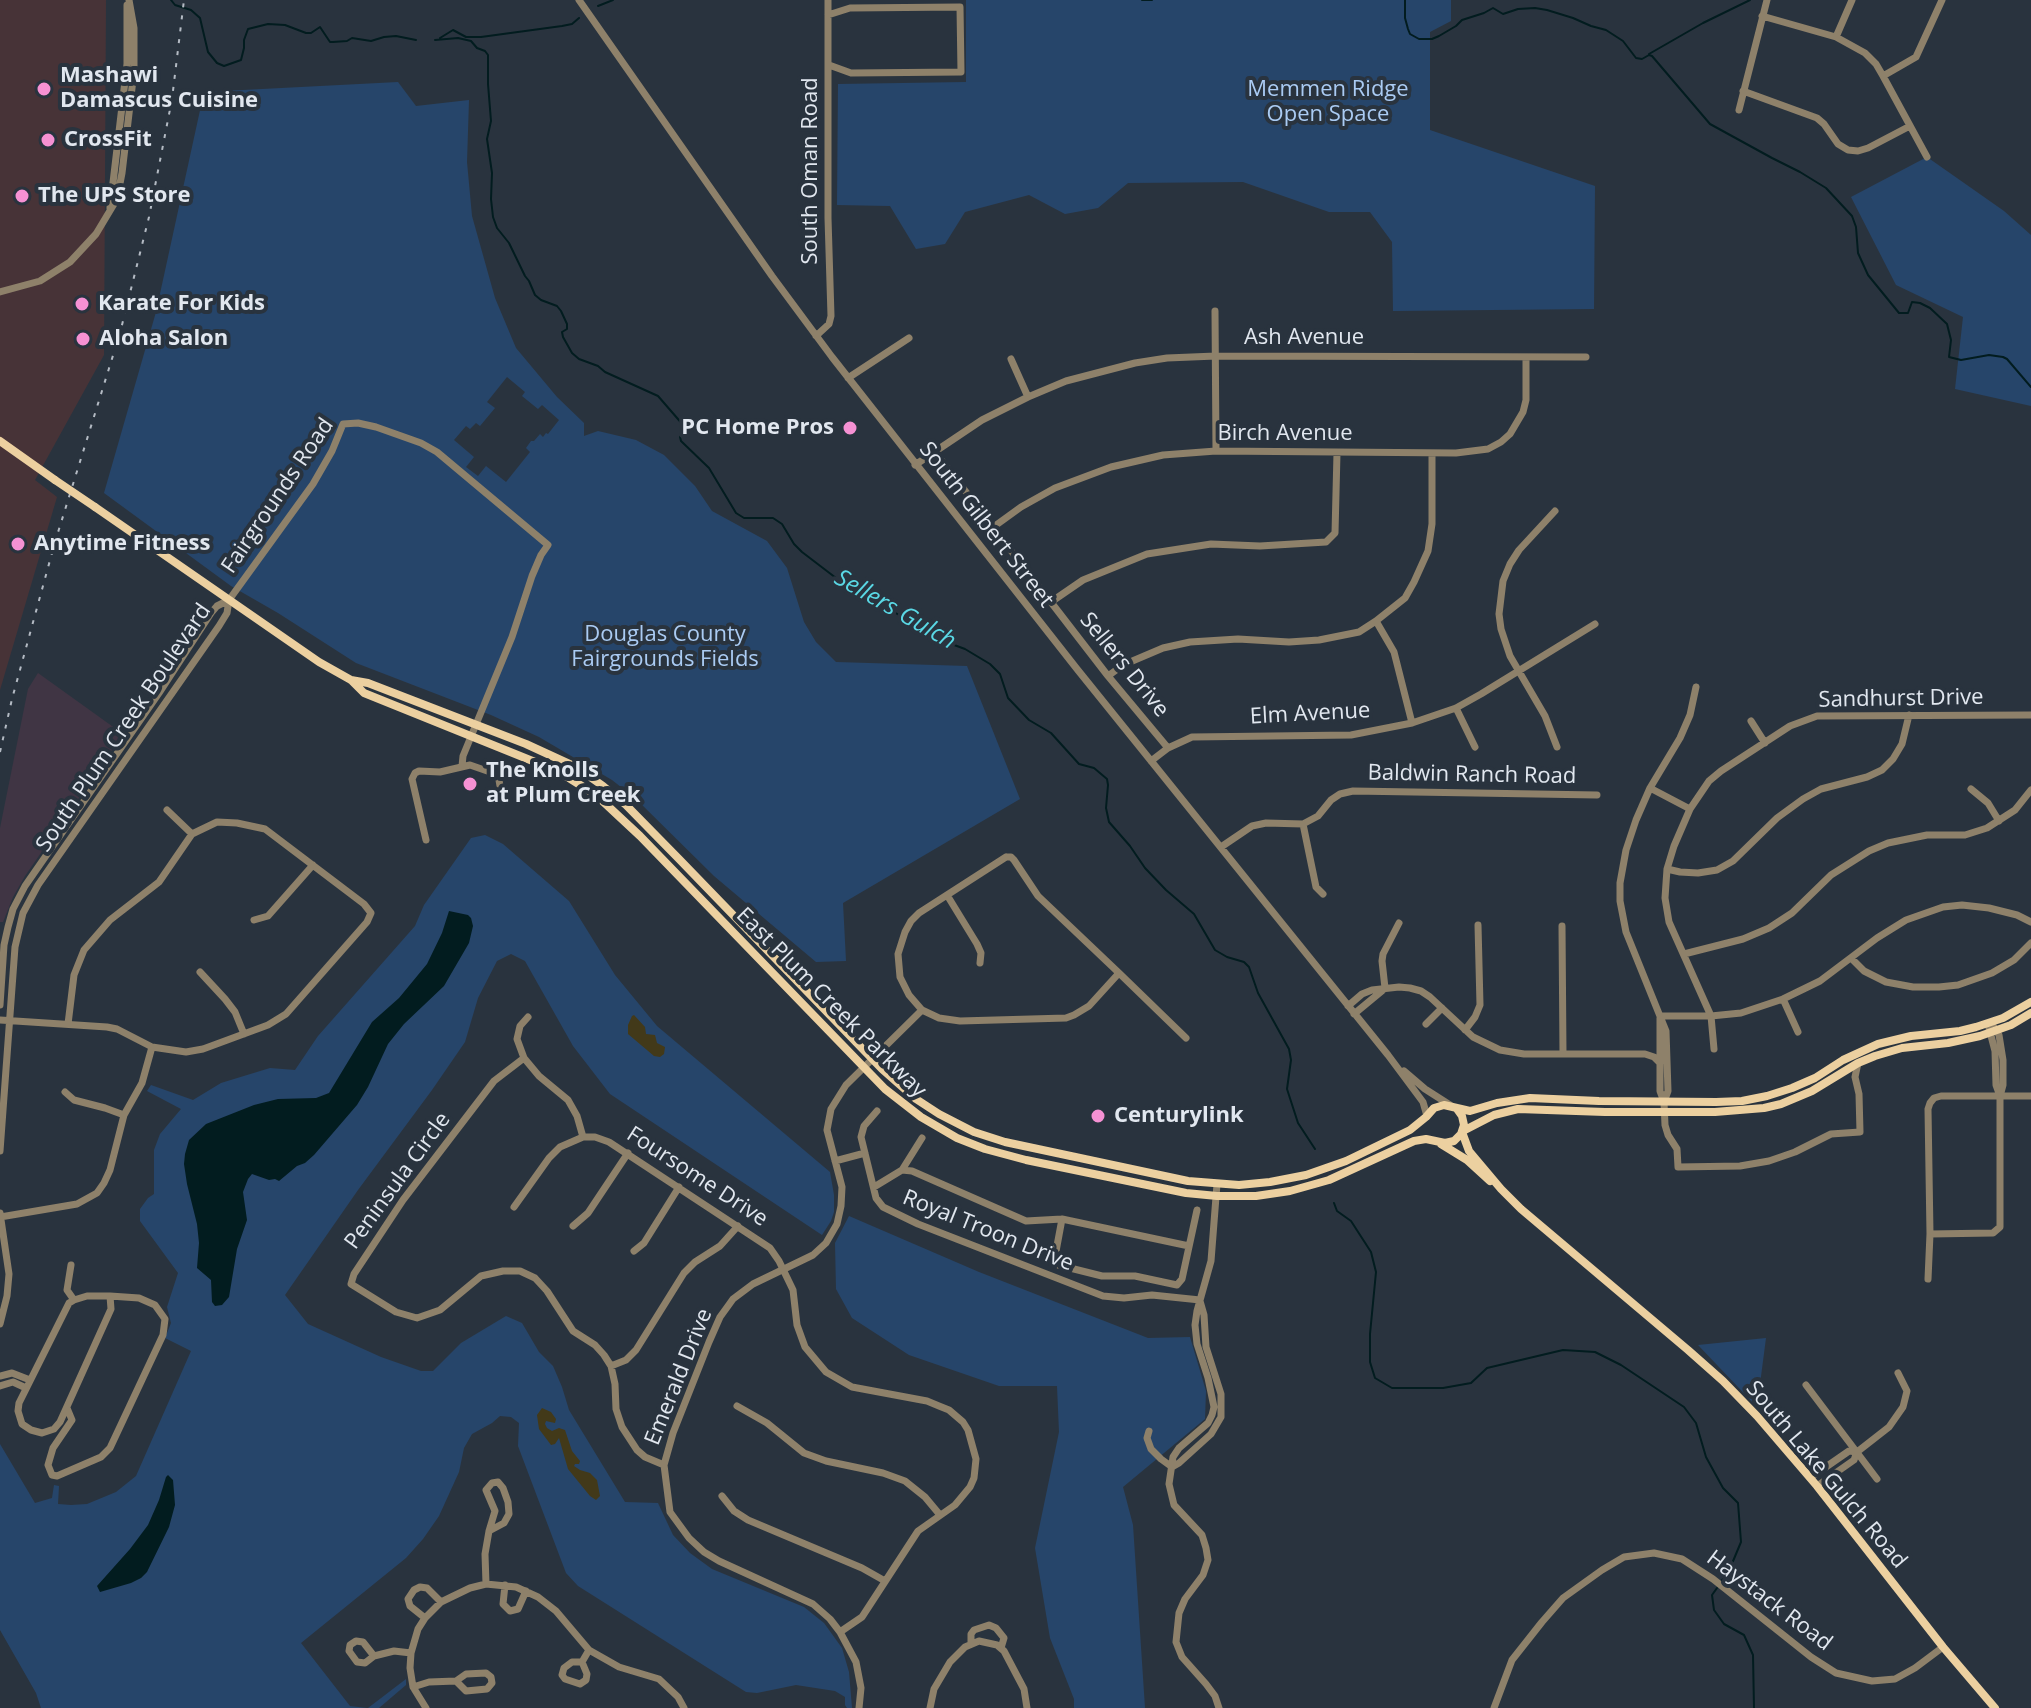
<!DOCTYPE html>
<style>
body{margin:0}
canvas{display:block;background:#29333e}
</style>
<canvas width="2031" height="1708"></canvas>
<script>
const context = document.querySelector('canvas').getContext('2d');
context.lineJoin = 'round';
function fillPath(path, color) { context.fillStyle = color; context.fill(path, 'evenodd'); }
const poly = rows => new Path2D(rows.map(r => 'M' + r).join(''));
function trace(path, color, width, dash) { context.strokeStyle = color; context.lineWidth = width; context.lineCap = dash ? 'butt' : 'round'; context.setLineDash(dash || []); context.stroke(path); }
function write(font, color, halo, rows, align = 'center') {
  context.font = font + ' "Open Sans",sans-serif'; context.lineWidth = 8; context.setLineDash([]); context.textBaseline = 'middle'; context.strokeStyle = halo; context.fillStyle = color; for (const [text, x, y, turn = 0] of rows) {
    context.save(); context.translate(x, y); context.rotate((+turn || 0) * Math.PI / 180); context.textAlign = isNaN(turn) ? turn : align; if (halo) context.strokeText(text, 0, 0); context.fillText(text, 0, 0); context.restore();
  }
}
fillPath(poly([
 [0,0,106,0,104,355,35,480,57,497,0,690]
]), '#473337');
fillPath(poly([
 [38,673,123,734,25,876,13,897,3,922,0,922,0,828,28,689]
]), '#403544');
fillPath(poly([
 [966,0,1451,0,1451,21,1430,32,1430,130,1595,186,1594,309,1393,311,1392,242,1370,212,1329,212,1243,182,1128,183,1098,208,1065,214,1029,195,965,212,945,244,916,249,890,206,837,205,838,84,966,82],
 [398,82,416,106,469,100,467,162,472,216,495,298,516,348,557,397,584,423,584,436,598,431,636,440,664,455,695,486,712,511,767,541,787,568,804,622,816,642,836,662,967,666,1020,799,843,903,846,961,816,962,714,876,635,798,612,780,539,737,491,715,356,663,278,613,231,586,104,493,156,312,204,92],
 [507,377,525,392,522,396,538,409,542,405,559,420,548,434,546,433,543,437,540,434,534,441,531,441,526,448,530,452,506,482,486,466,478,476,466,467,474,457,454,440,466,426,470,429,476,423,480,426,495,408,487,402],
 [1927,157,2004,211,2031,235,2031,406,1955,389,1963,317,1896,285,1851,197],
 [485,835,503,844,569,901,615,975,657,1026,830,1172,834,1195,834,1212,831,1221,822,1235,610,1094,573,1046,525,961,511,954,497,961,478,998,465,1042,432,1090,358,1190,285,1295,308,1324,381,1357,421,1371,433,1371,461,1343,506,1316,522,1323,539,1352,553,1366,562,1387,569,1410,625,1502,658,1503,673,1535,690,1553,712,1569,804,1607,824,1623,842,1648,849,1672,852,1708,847,1708,845,1705,845,1697,835,1691,796,1685,757,1693,746,1692,578,1586,566,1573,518,1446,519,1423,511,1417,500,1416,492,1423,472,1434,464,1448,459,1472,439,1516,423,1539,406,1558,301,1643,350,1706,367,1708,41,1708,36,1693,0,1630,0,1444,35,1503,52,1498,54,1485,59,1486,58,1504,71,1505,87,1504,116,1492,136,1476,191,1351,165,1338,171,1323,167,1307,178,1273,140,1221,140,1209,148,1198,154,1194,154,1150,160,1134,181,1109,147,1091,151,1085,193,1100,221,1083,270,1068,295,1070,318,1036,415,926,424,905,471,838],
 [849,1216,979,1272,1148,1338,1190,1337,1206,1391,1205,1419,1123,1487,1133,1525,1145,1708,1074,1708,1074,1699,1050,1638,1035,1548,1059,1432,1057,1386,999,1386,909,1355,852,1318,836,1289,835,1243],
 [1766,1338,1757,1407,1698,1345],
 [406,1679,406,1685,379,1708,368,1708]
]), '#26456a');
fillPath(poly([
 [634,1015,645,1027,646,1034,655,1035,657,1043,665,1047,664,1054,660,1057,654,1056,628,1034,628,1025,632,1016],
 [542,1408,551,1412,556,1419,555,1423,546,1421,545,1424,547,1428,552,1431,559,1428,565,1430,572,1451,580,1461,579,1464,575,1464,574,1466,580,1470,590,1473,597,1480,600,1496,596,1500,590,1496,568,1469,559,1438,555,1444,551,1445,539,1429,537,1415]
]), '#423919');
fillPath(poly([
 [449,911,468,915,471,918,473,926,469,943,444,986,404,1024,388,1044,368,1087,357,1105,314,1155,305,1163,297,1166,279,1181,275,1179,269,1180,252,1174,248,1179,243,1192,247,1220,237,1249,229,1297,222,1305,215,1306,212,1302,211,1280,197,1268,199,1243,197,1224,187,1184,184,1164,185,1154,189,1140,206,1124,254,1105,278,1099,316,1098,329,1093,372,1022,399,998,427,964,442,933],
 [168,1475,173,1480,175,1505,169,1527,147,1572,141,1578,131,1583,100,1592,97,1586,130,1549,148,1525,159,1500,166,1477]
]), '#021c1f');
trace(poly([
 [171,0,175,5,191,10,200,18,208,52,217,63,224,66,241,60,244,48,244,40,248,29,268,24,285,25,306,33,311,33,320,27,330,42,333,42,347,41,352,38,371,41,384,37,396,36,416,40],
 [1142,0,1152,0],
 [1405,0,1405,18,1408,29,1410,34,1419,39,1432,39,1439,36,1456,26,1462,20,1484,13,1493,8,1503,14,1518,9,1535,8,1547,10,1573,18,1591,26,1606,30,1623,41,1636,58,1642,59,1649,55,1652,56,1710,124,1772,158,1800,172,1826,188,1852,216,1856,227,1858,253,1868,275,1899,313,1908,313,1912,302,1920,303,1930,308,1947,324,1951,340,1949,357,1961,360,1989,355,2003,357,2007,359,2031,387],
 [598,6,613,0],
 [440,38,453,30,466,37,481,37,562,26,572,24,579,18],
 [435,40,458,38,471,41,477,48,485,51,488,55,488,84,491,121,487,139,492,173,491,199,493,217,497,228,509,243,525,276,529,281,535,295,541,300,557,306,561,311,567,324,567,329,562,332,563,337,572,353,579,359,598,366,605,372,658,396,684,426,685,430,680,437,681,441,709,468,736,513,744,518,773,518,782,524,794,544,802,552,853,591,881,603,930,636,965,649,990,664,1000,674,1008,698,1029,720,1051,733,1079,764,1094,768,1107,779,1108,785,1106,808,1109,822,1130,846,1145,868,1166,890,1194,914,1215,950,1227,957,1244,962,1249,967,1258,993,1289,1049,1291,1060,1287,1089,1298,1123,1315,1149],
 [1649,54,1703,23,1750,0],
 [1334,1203,1337,1211,1351,1221,1371,1252,1376,1272,1370,1334,1370,1362,1375,1378,1392,1388,1443,1388,1471,1383,1487,1368,1563,1350,1595,1352,1621,1365,1684,1407,1696,1423,1706,1457,1723,1488,1738,1503,1741,1542,1731,1566,1721,1582],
 [1717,1588,1712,1595,1714,1610,1724,1624,1744,1635,1753,1655,1754,1708]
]), '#021c1f', 2);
trace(poly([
 [579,0,772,276,832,357,1077,669,1388,1055,1423,1102,1427,1116],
 [828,15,850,8,960,7,961,72,851,73,829,65],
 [1762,16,1836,37,1865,53,1876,64,1883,76,1927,157],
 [1836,37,1852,0],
 [1883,76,1916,57,1942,0],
 [1743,91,1817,118,1824,124,1838,144,1848,150,1858,151,1868,148,1910,126],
 [1739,110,1767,0],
 [110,208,127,64,127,5],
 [0,292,40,281,70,262,96,234,117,199,122,173,134,71,134,28,129,0],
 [1215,311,1216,451],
 [816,336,829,324,831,316,828,218,828,0],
 [1011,359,1028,397],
 [848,378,909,338],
 [935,452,1108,676,1168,748],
 [915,465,982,420,1028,397,1066,381,1135,363,1167,358,1216,356,1586,357],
 [1555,511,1519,550,1510,564,1503,581,1499,614,1501,629,1510,656,1545,716,1557,747],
 [992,528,1021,507,1055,488,1111,467,1163,455,1216,451,1456,453,1488,449,1501,442,1510,434,1523,412,1526,400,1526,358],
 [1051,602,1083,580,1147,554,1211,544,1260,546,1326,542,1335,533,1337,453],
 [1376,621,1394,652,1412,723],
 [1108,676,1123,665,1163,648,1190,642,1238,639,1289,642,1319,640,1359,632,1376,621,1405,598,1414,582,1428,551,1432,524,1432,453],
 [1456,708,1475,747],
 [1751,721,1765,743],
 [1151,761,1168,748,1192,737,1351,735,1412,723,1456,708,1481,694,1595,624],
 [1650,788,1690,809],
 [1971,789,1988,803,1999,821],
 [167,810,192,834],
 [1303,824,1316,887,1323,894],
 [426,840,412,779,415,773,419,771,440,772,470,765,493,773,499,780,500,786],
 [1221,847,1252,826,1266,823,1303,824,1318,816,1331,800,1340,794,1353,791,1597,795],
 [1006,857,1011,857,1014,860,1038,896,1119,973,1089,1006,1074,1015,1066,1018,960,1021,939,1018,922,1010,909,995,900,977,898,954,905,932,911,921,919,913,1006,857],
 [1667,869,1680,872,1698,873,1717,870,1733,861,1777,818,1803,799,1821,789,1867,777,1882,770,1893,759,1902,744,1909,715],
 [947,895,977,944,981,953,980,963],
 [254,920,268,916,313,865],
 [1562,926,1563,1054],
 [1684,954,1743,939,1769,928,1792,913,1831,875,1869,851,1888,843,1927,835,1965,835,1987,828,2015,810,2031,790],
 [1852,959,1864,971,1886,982,1913,987,1939,987,1958,985,1992,973,2014,960,2031,943],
 [200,972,225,999,235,1012,244,1034],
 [1119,973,1186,1038],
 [1385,988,1382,961,1383,954,1399,923],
 [1783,999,1798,1032],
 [0,1005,4,945,8,927,13,909,25,886,159,693,211,613,217,606,229,600,313,484,332,451,343,424,358,423,376,427,421,443,437,452,548,545,541,555,532,576,512,637,463,756,462,766],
 [1348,1006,1362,994,1372,990,1399,987,1410,988,1421,991,1430,997,1473,1037,1500,1050,1524,1054,1645,1054,1654,1057,1660,1063],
 [1354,1014,1383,990],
 [1660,1016,1711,1016,1741,1013,1783,999,1820,981,1877,938,1906,920,1943,907,1962,905,1989,908,2017,915,2031,922],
 [528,1017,520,1026,517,1039,524,1058,539,1076,568,1100,577,1116,583,1137],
 [1660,1018,1660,1091,1664,1102,1665,1125,1668,1135,1677,1149,1678,1167,1740,1166,1769,1161,1795,1152,1831,1134,1860,1132,1859,1094,1855,1077,1858,1063],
 [0,1020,107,1027,117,1029,152,1047,186,1052,203,1049,268,1025,286,1014,367,922,371,913,364,904,265,829,237,823,217,822,192,834,159,882,110,920,84,950,74,975,68,1024],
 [1426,1024,1442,1008],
 [1989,1028,1995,1051,1996,1085,2000,1096],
 [1465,1030,1475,1017,1480,1005,1478,925],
 [1714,1049,1711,1016,1669,922,1665,898,1667,869,1674,846,1690,809,1709,781,1721,771,1790,726,1817,716,2031,715],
 [524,1058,494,1081,403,1200,354,1274,351,1284,396,1312,417,1318,440,1310,481,1276,503,1271,520,1271,535,1278,547,1291,573,1331,595,1345,604,1355,611,1366,615,1384,616,1409,622,1427,637,1450,645,1457,664,1465],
 [1404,1071,1425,1089,1450,1105],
 [65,1092,74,1100,105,1108,124,1115],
 [1664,1102,1668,1091,1666,1031,1626,932,1620,901,1620,883,1626,850,1636,820,1650,788,1680,738,1690,715,1696,687],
 [877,1111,864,1126,861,1137,876,1198,883,1207,918,1224,1103,1296,1124,1298,1152,1295,1200,1300],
 [0,1151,15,947,23,913,38,885,219,626,227,613,229,600],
 [835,1161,865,1153],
 [902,1170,922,1138],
 [1217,1184,1211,1261,1197,1311,1195,1325,1197,1344,1208,1378,1214,1407,1212,1415,1208,1423,1179,1448,1173,1457,1169,1484,1174,1505,1202,1535,1206,1548,1208,1560,1203,1575,1185,1599,1179,1613,1176,1642,1182,1657,1206,1684,1215,1696,1219,1708],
 [874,1187,902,1170,912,1171,1026,1221,1062,1219,1189,1246],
 [514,1207,549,1158,560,1147,583,1137,595,1137,609,1142,770,1248,779,1261,793,1290,797,1325,805,1347,826,1372,852,1387,927,1401,939,1406,949,1410,963,1422,968,1430,976,1459,974,1478,970,1487,955,1505,918,1531,862,1617,840,1632],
 [0,1213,9,1274,7,1296,0,1324],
 [0,1217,77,1204,97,1193,104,1183,110,1170,124,1115,142,1083,152,1047],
 [1062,1219,1054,1262,1058,1265,1102,1276,1135,1276,1177,1285,1182,1279,1197,1210],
 [573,1226,588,1213,628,1153],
 [1930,1234,1993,1233,2000,1227,2000,1096,2003,1085,2003,1060,1999,1035,1994,1027],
 [634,1251,644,1243,679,1187],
 [71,1265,67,1290,74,1300],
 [1928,1279,1930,1234,1928,1109,1930,1103,1934,1098,1941,1096,2031,1096],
 [74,1300,69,1303,19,1403,18,1411,22,1424,31,1430,42,1433,54,1429,60,1422,111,1309,110,1296],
 [611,1366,626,1360,636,1350,684,1273,695,1262,720,1246,738,1226],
 [0,1376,12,1373,30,1380],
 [1806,1385,1877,1479],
 [0,1386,13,1382,26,1388],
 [737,1406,767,1423,804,1453,826,1461,883,1473,905,1481,925,1497,940,1515],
 [67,1408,72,1420,53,1448,48,1465,52,1475,57,1476,101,1457,110,1448,163,1335,165,1319,155,1305,139,1298,110,1296,87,1296,74,1300],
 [1149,1431,1147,1438,1151,1449,1161,1459,1172,1467],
 [1172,1467,1179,1463,1211,1434,1221,1417,1221,1394,1206,1347,1204,1315,1200,1301],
 [1810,1478,1849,1451,1857,1452],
 [1817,1486,1854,1460,1857,1452,1889,1427,1903,1407,1907,1391,1898,1373],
 [722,1496,734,1511,748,1520,862,1568,885,1581],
 [486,1584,485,1554,489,1531,504,1523,509,1514,508,1502,503,1488,498,1482,492,1483,486,1490,495,1511,489,1531],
 [505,1585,503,1604,510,1611,518,1609,526,1591],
 [425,1618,410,1606,408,1599,414,1590,420,1587,427,1588,441,1602],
 [971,1644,971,1634,974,1630,989,1625,996,1628,1004,1638,1001,1648],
 [374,1656,365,1663,357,1662,349,1651,350,1645,356,1641,363,1642,374,1656,394,1651,411,1653],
 [582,1662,587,1674,586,1680,580,1684,565,1679,562,1675,564,1668,572,1662,582,1662,589,1650],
 [413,1687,429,1682,456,1681,466,1691,487,1689,492,1683,491,1677,486,1673,466,1674,456,1681],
 [426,1708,413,1687,410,1668,411,1653,418,1629,425,1618,441,1602,470,1588,486,1584,516,1587,538,1597,556,1611,589,1650,619,1667,659,1679,678,1697,684,1708],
 [859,1708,861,1688,856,1662,840,1632,830,1619,813,1604,719,1561,704,1552,689,1538,670,1512,664,1465,673,1433,709,1342,720,1317,728,1306,733,1299,753,1284,813,1255,826,1243,837,1224,841,1206,842,1187,827,1130,831,1109,846,1085,922,1010],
 [930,1708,934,1689,950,1662,965,1647,979,1641,997,1645,1004,1651,1024,1689,1027,1708],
 [1494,1708,1512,1660,1542,1622,1563,1598,1602,1570,1624,1557,1654,1553,1682,1559,1713,1579,1811,1657,1836,1673,1872,1681,1895,1679,1915,1668,1943,1647]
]), '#8e816a', 7);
trace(poly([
 [0,441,55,480],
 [95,507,319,662,351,680,364,693,545,766,569,778,596,795,640,836,885,1089,921,1117,957,1138,985,1149,1026,1160,1186,1193,1217,1196,1256,1196,1290,1191,1329,1180,1414,1141,1426,1139,1445,1143,1454,1141,1461,1134,1464,1125,1462,1116,1457,1109],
 [351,680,368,683,526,744,576,767,603,786,626,805,679,859,882,1069,916,1099,939,1114,974,1132,1005,1142,1188,1181,1239,1185,1270,1182,1306,1175,1346,1161,1410,1130,1426,1117,1434,1108,1444,1105,1470,1111,1497,1103,1530,1098,1599,1101,1716,1102,1742,1101,1767,1096,1792,1088,1815,1078,1843,1060,1878,1044,1911,1036,1960,1031,1976,1027,2003,1018,2031,1002],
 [1463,1131,1494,1115,1518,1109,1605,1112,1715,1112,1764,1108,1781,1104,1812,1091,1858,1063,1875,1056,1902,1048,1948,1043,1980,1036,2011,1025,2031,1013],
 [1462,1132,1469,1151,1501,1189,1521,1209,1688,1350,1723,1381,1757,1416,1817,1486,1943,1647,1995,1708],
 [1441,1144,1467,1160,1490,1181]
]), '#ecd0a0', 8);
trace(poly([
 [0,752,12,699,55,542,120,333,149,217,172,99,184,0]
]), '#b4bbc4', 2, [4, 8]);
trace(poly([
 [55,480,95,507]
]), '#ecd0a0', 8);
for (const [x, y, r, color] of [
 [44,89,8,"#f591d3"],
 [48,140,8,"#f591d3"],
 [22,196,8,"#f591d3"],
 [82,304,8,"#f591d3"],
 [83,339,8,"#f591d3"],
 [850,428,8,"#f591d3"],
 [18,544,8,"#f591d3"],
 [470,784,8,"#f591d3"],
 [1098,1116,8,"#f591d3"]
]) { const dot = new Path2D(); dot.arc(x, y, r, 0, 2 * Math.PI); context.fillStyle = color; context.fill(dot); trace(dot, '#29333e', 3); }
write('bold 22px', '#e1e7ef', '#29333e', [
 ["Mashawi",60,76],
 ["Damascus Cuisine",60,101],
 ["CrossFit",64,140],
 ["The UPS Store",38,196],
 ["Karate For Kids",98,304],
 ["Aloha Salon",99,339],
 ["PC Home Pros",834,428,"right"],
 ["Anytime Fitness",34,544],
 ["The Knolls",486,771],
 ["at Plum Creek",486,796],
 ["Centurylink",1114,1116]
], 'left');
write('22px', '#aacbf3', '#29333e', [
 ["Memmen Ridge",1328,90],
 ["Open Space",1328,115],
 ["Douglas County",665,635],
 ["Fairgrounds Fields",665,660]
]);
write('22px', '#e1e7ef', '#29333e', [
 ["South Oman Road",811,171,-90],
 ["Ash Avenue",1304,338],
 ["Birch Avenue",1285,434],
 ["Fairgrounds Road",278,496,-56],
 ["South Gilbert Street",986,525,52],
 ["Sellers Drive",1124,665,51],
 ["Sandhurst Drive",1901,699,-1],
 ["Elm Avenue",1310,714,-3],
 ["South Plum Creek Boulevard",124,728,-56],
 ["Baldwin Ranch Road",1472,775,1],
 ["East Plum Creek Parkway",831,1003,45],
 ["Foursome Drive",697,1177,33],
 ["Peninsula Circle",398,1181,-54],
 ["Royal Troon Drive",988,1231,22],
 ["Emerald Drive",679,1377,-68],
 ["South Lake Gulch Road",1826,1475,50],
 ["Haystack Road",1769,1601,37]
]);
write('italic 24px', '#5ad8e5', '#29333e', [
 ["Sellers Gulch",895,610,30]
]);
</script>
